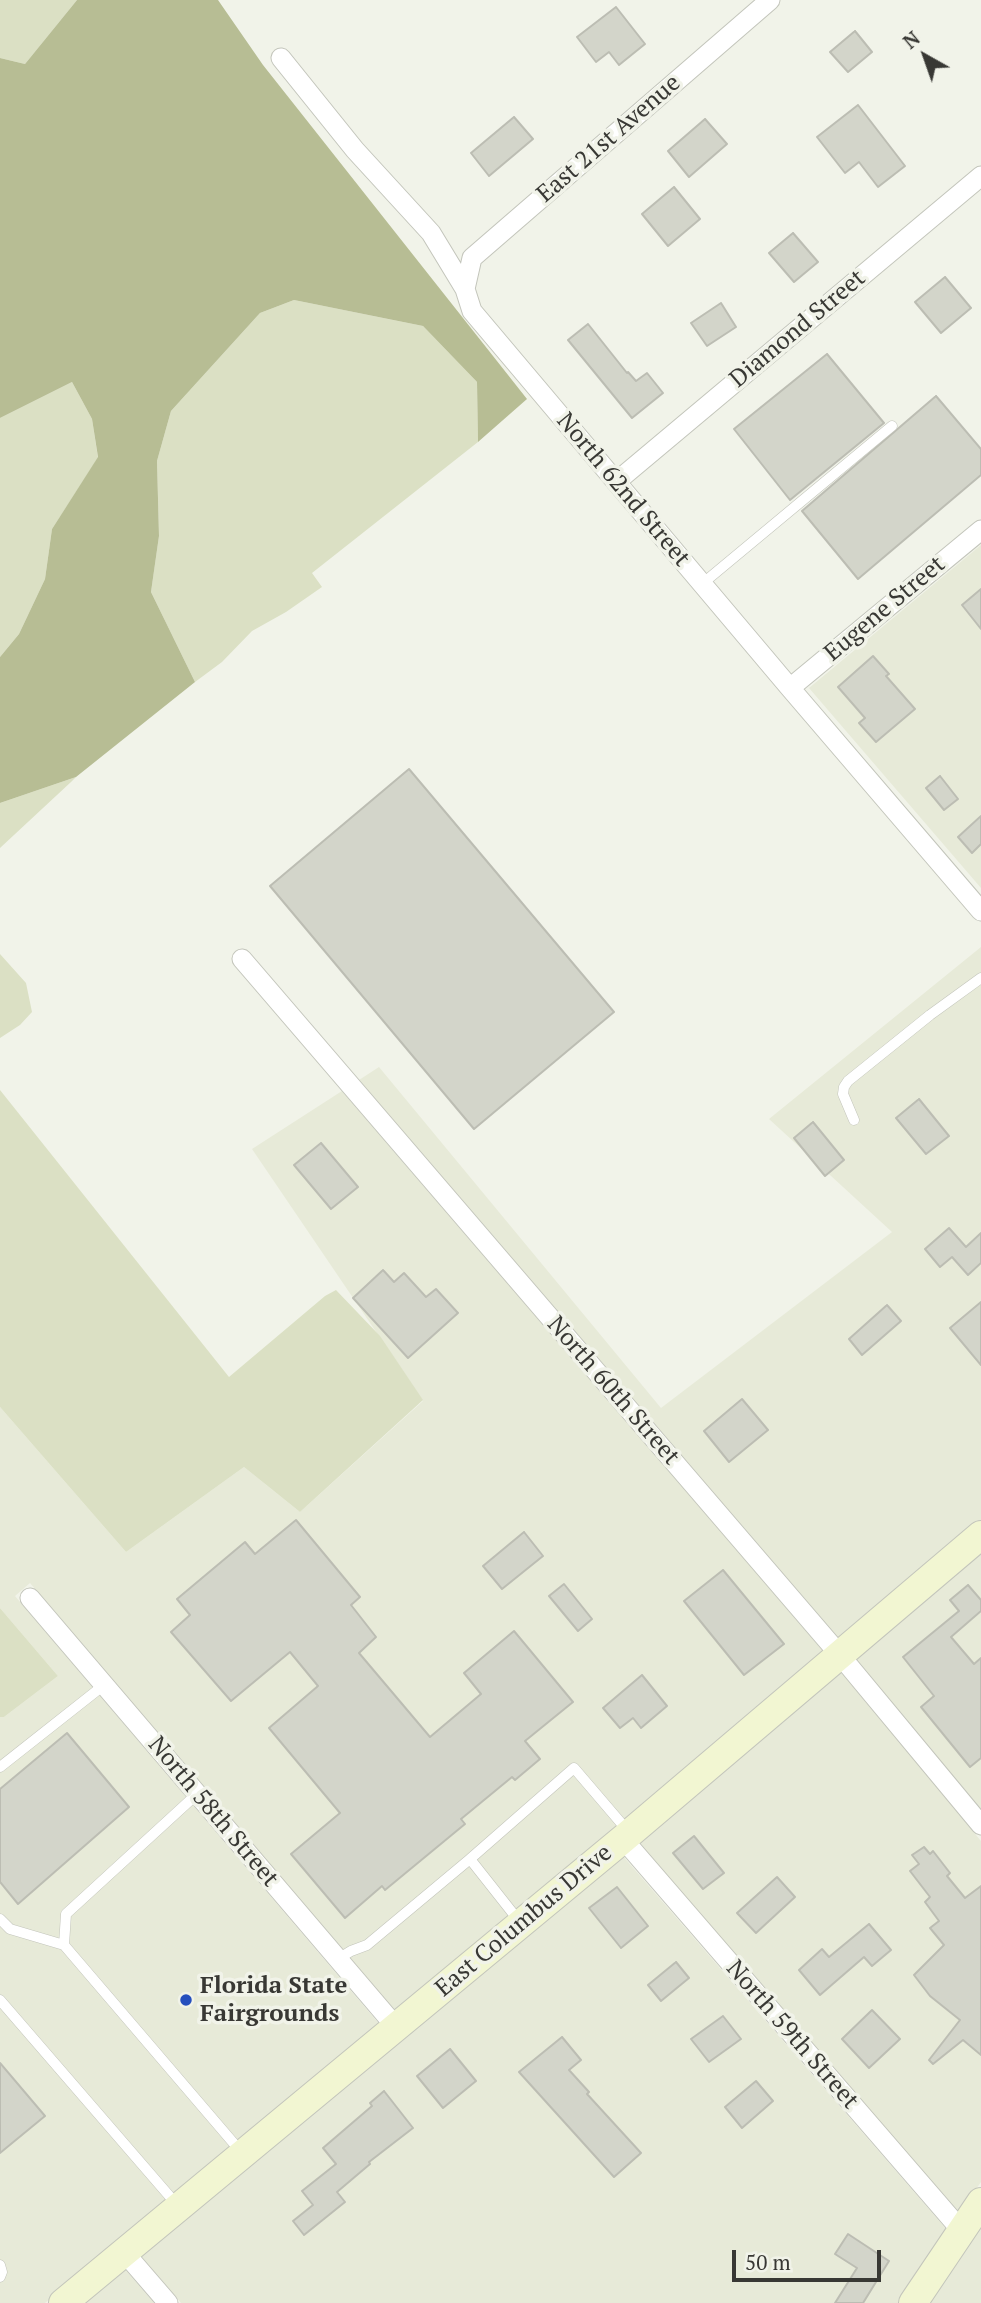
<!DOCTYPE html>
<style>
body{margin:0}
#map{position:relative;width:981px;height:2303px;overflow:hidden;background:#f1f3e9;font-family:"PT Serif",serif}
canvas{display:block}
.north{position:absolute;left:890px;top:21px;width:70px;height:70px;-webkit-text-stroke:5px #f1f3e9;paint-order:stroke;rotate:320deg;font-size:19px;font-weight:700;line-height:28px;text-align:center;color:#383834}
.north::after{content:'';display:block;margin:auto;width:24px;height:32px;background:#383834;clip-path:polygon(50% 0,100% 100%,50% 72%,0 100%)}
.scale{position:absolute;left:732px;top:2250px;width:149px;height:32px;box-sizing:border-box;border:4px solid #383834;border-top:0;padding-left:9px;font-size:21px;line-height:24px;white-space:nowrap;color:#383834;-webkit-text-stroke:5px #f1f3e9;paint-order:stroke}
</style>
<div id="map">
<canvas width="981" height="2303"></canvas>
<div class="north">N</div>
<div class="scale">50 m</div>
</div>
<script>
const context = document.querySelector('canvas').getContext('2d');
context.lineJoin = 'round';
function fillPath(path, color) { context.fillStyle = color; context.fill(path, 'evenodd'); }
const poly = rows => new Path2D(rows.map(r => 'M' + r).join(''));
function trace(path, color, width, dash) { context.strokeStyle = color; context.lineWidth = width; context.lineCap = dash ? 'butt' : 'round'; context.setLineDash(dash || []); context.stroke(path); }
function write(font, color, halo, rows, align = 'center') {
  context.font = font + ' "PT Serif",serif'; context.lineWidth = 7; context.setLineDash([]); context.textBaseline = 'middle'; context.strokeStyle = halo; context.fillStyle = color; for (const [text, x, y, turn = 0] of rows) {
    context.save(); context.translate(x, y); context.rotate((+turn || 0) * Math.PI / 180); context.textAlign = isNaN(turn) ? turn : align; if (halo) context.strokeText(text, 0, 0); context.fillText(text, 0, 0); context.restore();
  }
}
fillPath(poly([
 [981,545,981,888,809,688],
 [981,947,981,1520,839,1639,359,1080,379,1067,661,1408,892,1232,769,1119],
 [342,1091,824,1652,396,2012,30,1583,15,1596,380,2025,45,2303,0,2303,0,1717,4,1717,58,1676,0,1608,0,1407,126,1552,244,1467,300,1512,423,1401,252,1149],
 [981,1550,981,1809,854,1657],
 [839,1670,981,1841,981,2182,959,2213,638,1842],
 [622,1855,947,2230,899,2303,181,2303,139,2254],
 [981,2222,981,2303,926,2303],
 [123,2267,154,2303,81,2303]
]), '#e7ead8');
fillPath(poly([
 [0,0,77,0,25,64,0,58],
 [294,300,423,326,477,382,478,442,312,573,322,587,286,612,252,631,222,662,195,682,151,592,159,536,157,461,171,411,260,313],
 [72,382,92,419,98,458,52,529,45,579,19,634,0,657,0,418],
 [76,777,71,782,0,848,0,803],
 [0,954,26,983,32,1012,20,1025,0,1038],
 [0,1090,229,1377,325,1296,336,1290,380,1336,423,1400,300,1512,244,1467,126,1552,0,1407],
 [0,1608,58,1676,4,1717,0,1717]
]), '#dbe0c4');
fillPath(poly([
 [77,0,218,0,263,65,527,399,478,442,477,382,423,326,294,300,260,313,171,411,157,461,159,536,151,592,195,682,76,777,0,803,0,657,19,634,45,579,52,529,98,457,92,419,72,382,0,418,0,58,25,64]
]), '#b7bd94');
const building = poly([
 [616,7,645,44,619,65,609,52,596,62,577,37,616,7],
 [855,31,872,52,848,72,830,52,855,31],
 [858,105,905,166,878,187,859,162,845,173,817,137,858,105],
 [514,117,533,139,489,176,471,153,514,117],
 [705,119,727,144,689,177,668,151,705,119],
 [674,187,700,219,668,246,642,214,674,187],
 [793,233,818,262,794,282,769,253,793,233],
 [945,277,971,308,941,333,915,302,945,277],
 [721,303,736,327,707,346,691,323,721,303],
 [588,324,627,373,628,372,636,381,647,373,663,393,632,418,568,340,588,324],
 [827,354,884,423,790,500,734,429,827,354],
 [936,396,981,449,981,475,858,579,802,511,936,396],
 [981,589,981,629,962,605,981,589],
 [873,656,889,674,886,676,915,709,876,742,859,723,865,718,838,687,873,656],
 [409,769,614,1012,474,1129,270,886,409,769],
 [940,776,958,799,944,810,926,788,940,776],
 [981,816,981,844,972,853,958,837,981,816],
 [919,1099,949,1136,926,1154,896,1118,919,1099],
 [813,1122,844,1160,825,1176,794,1138,813,1122],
 [321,1143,358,1187,331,1209,294,1165,321,1143],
 [949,1228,966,1247,981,1233,981,1263,968,1275,952,1257,940,1267,925,1249,949,1228],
 [383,1270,394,1282,404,1273,426,1297,436,1289,458,1313,408,1358,353,1298,383,1270],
 [981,1302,981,1365,950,1328,981,1302],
 [887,1305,901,1321,862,1355,849,1339,887,1305],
 [742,1399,768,1430,729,1462,704,1431,742,1399],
 [296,1520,360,1597,351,1605,376,1637,359,1653,430,1737,481,1694,464,1673,514,1631,573,1702,525,1741,540,1759,515,1780,512,1777,461,1819,465,1824,385,1890,382,1886,345,1918,291,1854,340,1813,269,1728,318,1686,290,1652,231,1701,171,1632,190,1615,177,1599,245,1542,255,1554,296,1520],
 [524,1532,543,1556,502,1589,483,1566,524,1532],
 [723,1570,784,1644,744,1675,684,1601,723,1570],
 [564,1584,592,1619,578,1631,549,1596,564,1584],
 [968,1585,981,1600,981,1611,951,1637,974,1664,981,1658,981,1758,970,1767,921,1707,934,1696,903,1657,959,1611,950,1600,968,1585],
 [642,1675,667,1706,641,1728,633,1718,620,1728,603,1708,642,1675],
 [67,1733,129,1807,18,1904,0,1882,0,1789,67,1733],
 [694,1836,724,1873,703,1889,673,1853,694,1836],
 [924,1847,930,1854,933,1851,950,1873,947,1876,965,1898,981,1886,981,2055,963,2040,933,2064,929,2060,960,2020,930,1996,914,1975,944,1945,930,1928,939,1921,925,1902,930,1897,910,1871,919,1864,912,1855,924,1847],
 [777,1877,795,1897,756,1933,737,1913,777,1877],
 [617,1887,648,1926,621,1948,589,1908,617,1887],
 [869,1924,891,1950,872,1966,864,1957,820,1995,799,1970,822,1949,829,1957,869,1924],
 [676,1962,689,1978,661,2001,648,1985,676,1962],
 [872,2010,900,2039,869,2068,842,2039,872,2010],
 [723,2016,741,2039,709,2062,691,2039,723,2016],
 [562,2037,581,2060,569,2070,589,2092,587,2094,641,2153,614,2177,519,2072,562,2037],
 [450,2049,476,2081,443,2108,417,2076,450,2049],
 [0,2063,45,2116,0,2153,0,2063],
 [756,2081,773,2101,742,2128,725,2107,756,2081],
 [384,2091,413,2128,369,2162,370,2164,337,2192,345,2202,304,2235,293,2221,313,2205,302,2191,336,2164,323,2148,372,2106,370,2103,384,2091],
 [848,2234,889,2261,863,2303,835,2303,857,2268,835,2254,848,2234]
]);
fillPath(building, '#d3d5ca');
trace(building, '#bcbdb3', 2);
const lane = poly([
 [702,584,892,426],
 [854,1120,843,1094,844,1087,848,1081,930,1015,981,978],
 [0,1767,104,1685],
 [197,1794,66,1914,64,1945,242,2153],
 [0,1919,10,1929,64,1945],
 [519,1921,470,1859,574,1768,627,1830],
 [338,1959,351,1951,367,1945,470,1859],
 [0,2000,178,2206],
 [0,2265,2,2272,0,2277]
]);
const street = poly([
 [281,58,355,150,431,233,465,289,472,311,790,688,981,911],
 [465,289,472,258,770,0],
 [616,482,981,176],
 [790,688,981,530],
 [242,959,839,1654,981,1825],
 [30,1598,396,2027],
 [623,1839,961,2230],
 [124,2252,168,2303]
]);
const secondary = poly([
 [63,2303,623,1839,981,1535],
 [913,2303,981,2202]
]);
trace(lane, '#c3c5bb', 11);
trace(street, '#c3c5bb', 21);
trace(secondary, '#c3c5bb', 30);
trace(lane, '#fff', 10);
trace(street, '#fff', 19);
trace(secondary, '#f2f6d2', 28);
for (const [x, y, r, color] of [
 [186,2000,7,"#254fbd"]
]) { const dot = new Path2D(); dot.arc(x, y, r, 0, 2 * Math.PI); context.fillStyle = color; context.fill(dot); trace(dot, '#f1f3e9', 2.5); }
write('24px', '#383834', '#f1f3e9', [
 ["East 21st Avenue",609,139,-41],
 ["Diamond Street",798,329,-40],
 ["North 62nd Street",623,490,50],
 ["Eugene Street",885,609,-40],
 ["North 60th Street",613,1391,49],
 ["North 58th Street",213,1812,50],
 ["East Columbus Drive",524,1921,-40],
 ["North 59th Street",792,2035,49]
]);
write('bold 24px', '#383834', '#f1f3e9', [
 ["Florida State",200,1986],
 ["Fairgrounds",200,2014]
], 'left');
</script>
